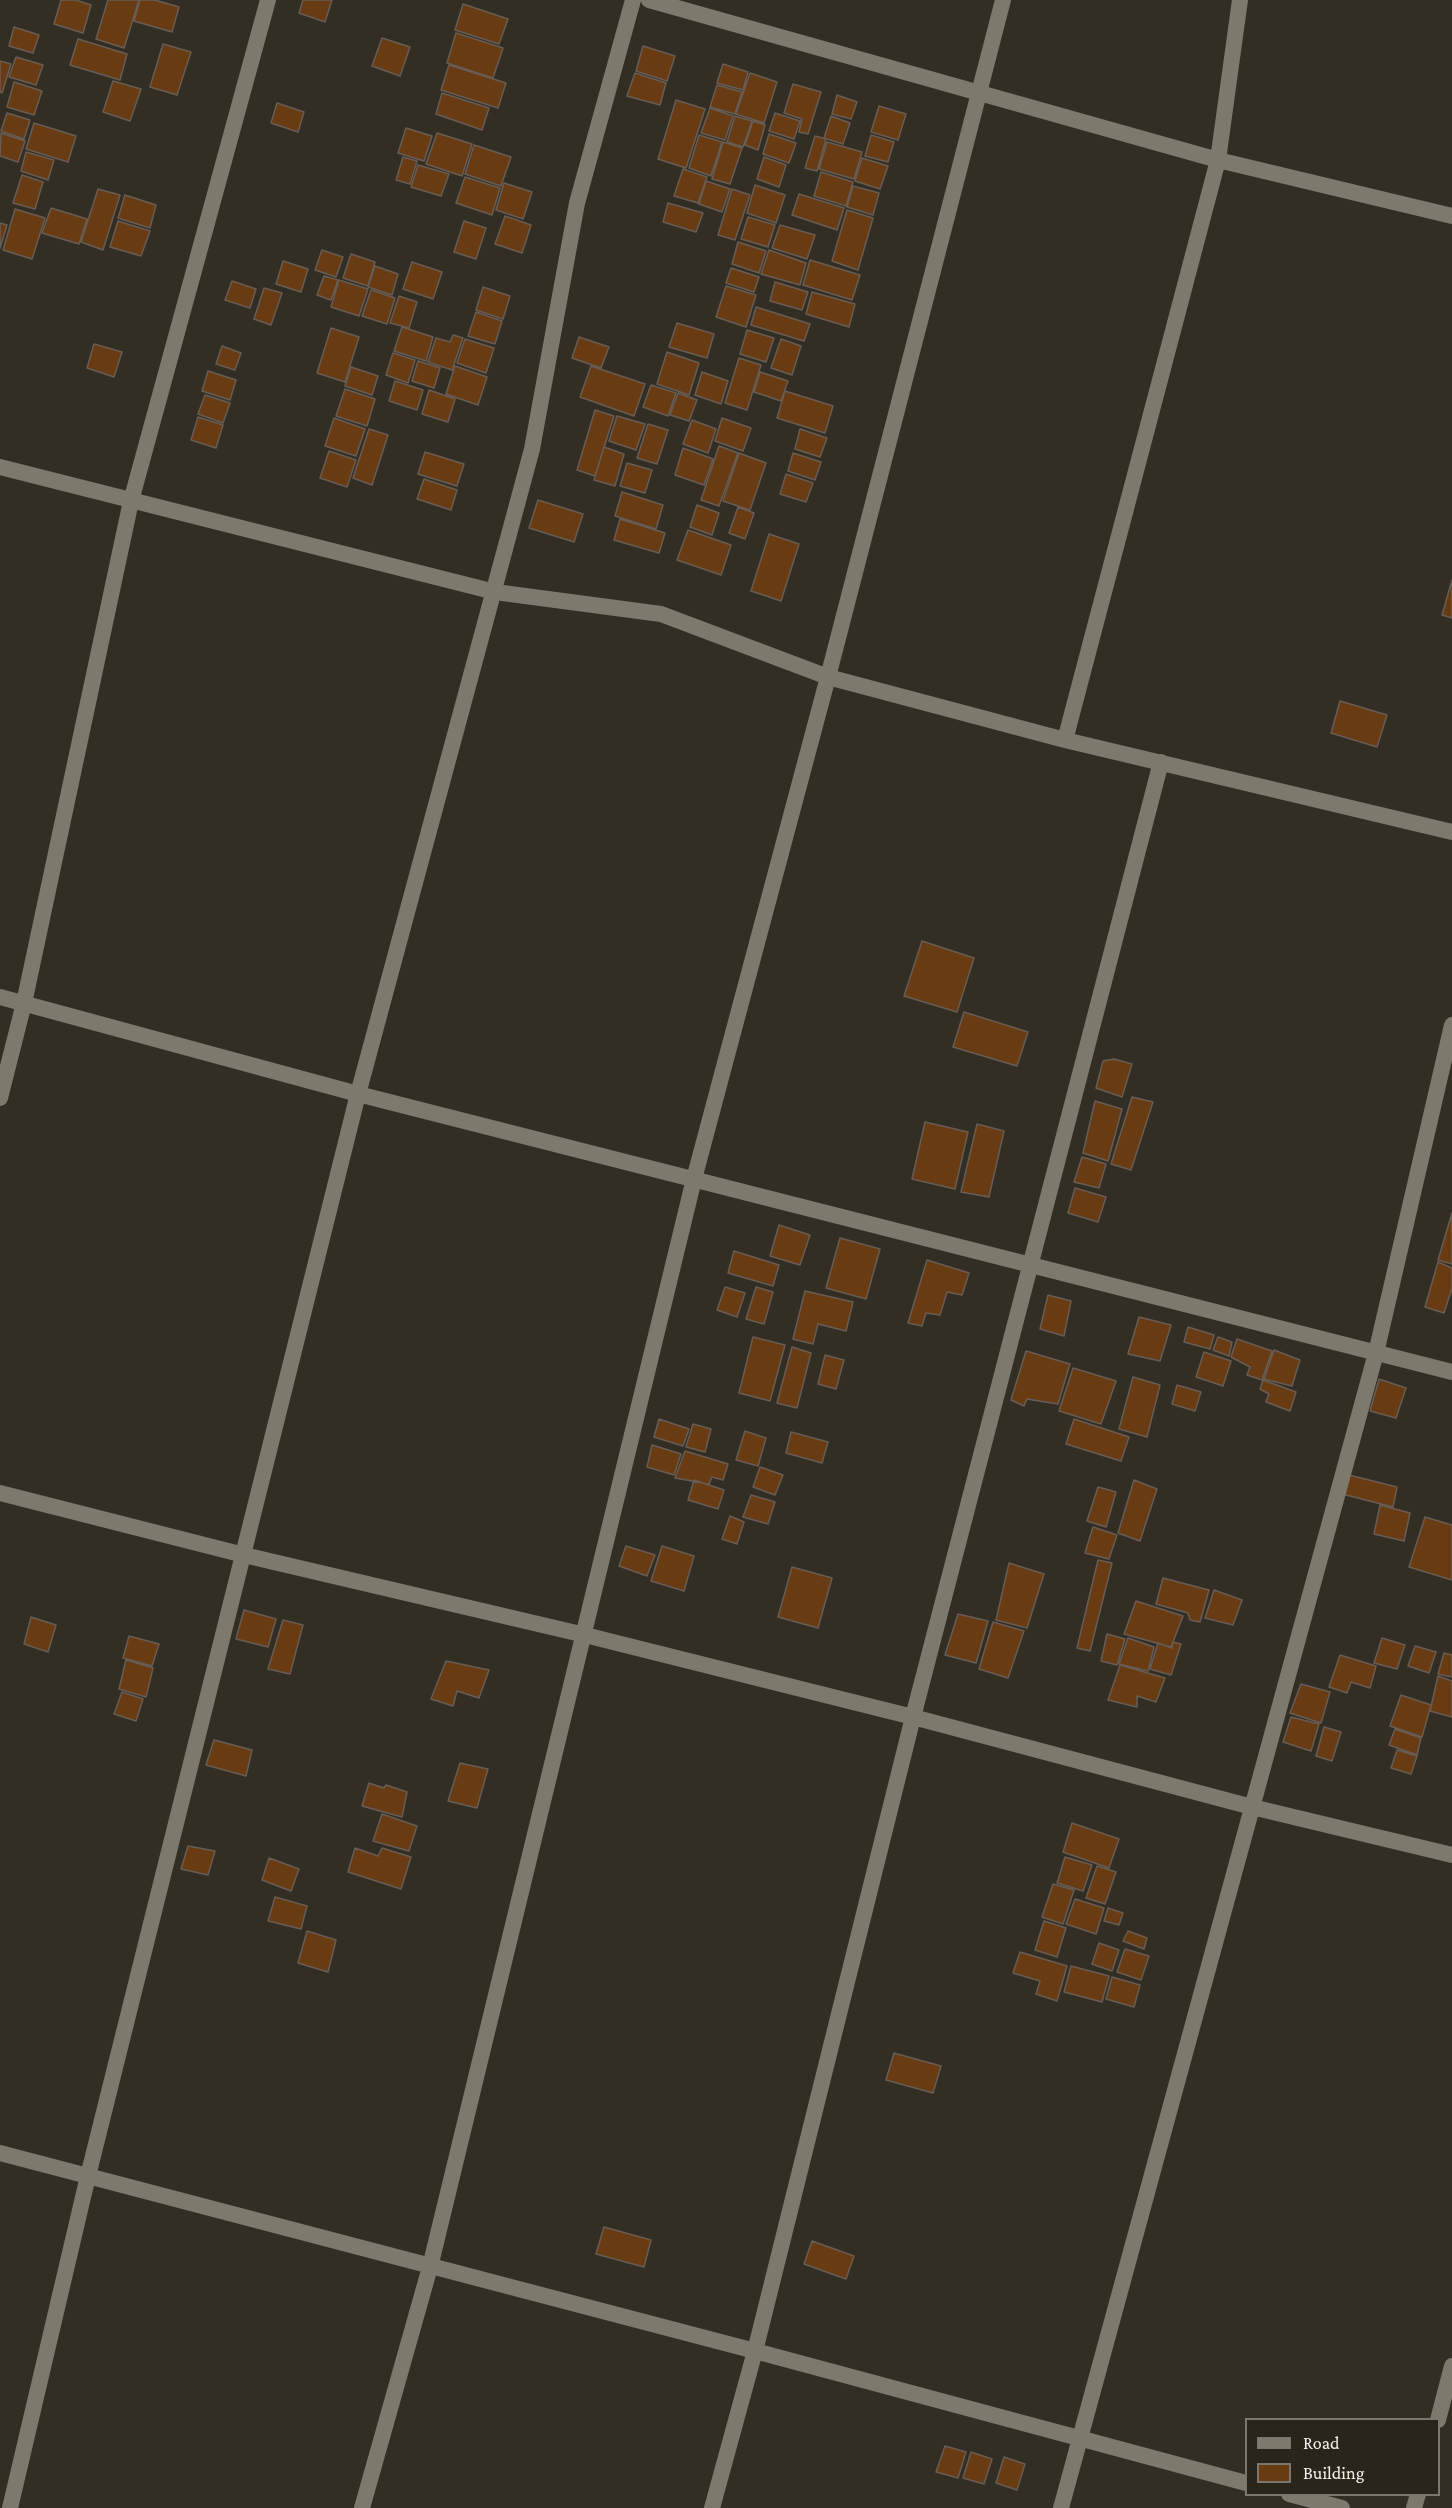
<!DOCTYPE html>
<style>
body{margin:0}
#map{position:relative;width:1452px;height:2508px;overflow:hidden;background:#332e24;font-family:"Crimson Pro",serif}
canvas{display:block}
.legend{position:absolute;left:1245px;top:2418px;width:195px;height:78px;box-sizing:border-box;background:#29251a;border:2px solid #7b776e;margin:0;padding:8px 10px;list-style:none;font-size:18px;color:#f5f2ec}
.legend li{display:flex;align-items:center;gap:12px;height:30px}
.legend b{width:30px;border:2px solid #7b776e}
</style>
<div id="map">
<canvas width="1452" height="2508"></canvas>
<ul class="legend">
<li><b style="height:8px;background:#7e796d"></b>Road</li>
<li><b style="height:16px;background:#683b13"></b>Building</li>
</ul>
</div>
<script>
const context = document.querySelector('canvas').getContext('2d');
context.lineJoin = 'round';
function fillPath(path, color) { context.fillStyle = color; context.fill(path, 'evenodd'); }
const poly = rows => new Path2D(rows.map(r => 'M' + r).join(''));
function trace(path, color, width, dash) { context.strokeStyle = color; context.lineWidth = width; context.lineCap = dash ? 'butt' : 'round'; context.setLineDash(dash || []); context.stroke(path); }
const building = poly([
 [61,0,76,0,91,5,83,33,54,24,61,0],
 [108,0,139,0,124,48,96,39,108,0],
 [140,0,155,0,179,7,172,32,134,21,140,0],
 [303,0,332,0,325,22,299,13,303,0],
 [463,4,508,19,499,44,455,30,463,4],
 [14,27,39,35,33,53,9,46,14,27],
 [456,33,503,48,493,78,447,63,456,33],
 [382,38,410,47,400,76,372,66,382,38],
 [78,39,127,54,120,80,70,65,78,39],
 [163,44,191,52,177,95,150,87,163,44],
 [643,46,675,56,667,81,636,71,643,46],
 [16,57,43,65,36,85,9,77,16,57],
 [0,61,11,64,2,93,0,92,0,61],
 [723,64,748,72,743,90,717,83,723,64],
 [449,65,506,83,498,108,441,90,449,65],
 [635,73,666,83,660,105,627,96,635,73],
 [750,73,777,82,764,123,736,114,750,73],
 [113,81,141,89,130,121,103,112,113,81],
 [14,82,42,91,34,115,7,107,14,82],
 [793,84,821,92,808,134,799,132,802,119,784,113,793,84],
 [717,85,742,92,735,114,710,107,717,85],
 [442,93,489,108,482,130,436,114,442,93],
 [837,95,857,102,851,119,832,114,837,95],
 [676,100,705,109,686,168,658,159,676,100],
 [277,103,304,112,298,132,271,123,277,103],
 [879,106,906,114,898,140,871,132,879,106],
 [710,108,733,116,725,140,701,133,710,108],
 [7,113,30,120,24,139,1,131,7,113],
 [775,113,800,121,794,139,769,131,775,113],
 [735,116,752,121,743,147,727,142,735,116],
 [831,116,850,123,843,144,824,138,831,116],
 [753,121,765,125,758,150,745,145,753,121],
 [34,123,76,136,68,162,26,149,34,123],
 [406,128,432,136,424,161,398,153,406,128],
 [1,133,25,141,18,162,0,156,1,133],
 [437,133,472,144,462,176,426,164,437,133],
 [769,134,796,143,789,163,763,154,769,134],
 [699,135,722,142,711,176,689,168,699,135],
 [871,135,894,142,888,162,865,156,871,135],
 [815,136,826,139,817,171,805,168,815,136],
 [723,142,742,148,730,184,712,179,723,142],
 [827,142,862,152,854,179,819,169,827,142],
 [474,145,511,157,501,186,465,174,474,145],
 [26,152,54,160,48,180,21,171,26,152],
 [403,157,417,161,410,184,396,180,403,157],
 [764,157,786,165,779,187,757,179,764,157],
 [862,158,888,166,880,189,855,181,862,158],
 [418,165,449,174,441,196,411,187,418,165],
 [683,169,707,177,698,203,674,196,683,169],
 [821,172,853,182,846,206,814,196,821,172],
 [22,175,43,182,35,209,13,203,22,175],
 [465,177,500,188,492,215,456,203,465,177],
 [706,181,730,189,722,212,699,204,706,181],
 [504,183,532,192,523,219,496,210,504,183],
 [755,185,785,195,776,223,747,213,755,185],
 [853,186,879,193,873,215,847,207,853,186],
 [98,189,120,195,103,250,81,242,98,189],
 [732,189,750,195,735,240,718,235,732,189],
 [799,194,844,208,837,230,792,215,799,194],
 [125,195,156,205,150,228,118,218,125,195],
 [668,203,703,213,696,232,663,222,668,203],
 [51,208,87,219,79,244,42,233,51,208],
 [15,209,45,218,32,259,3,250,15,209],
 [847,210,873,218,858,270,832,261,847,210],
 [505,216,531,225,522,253,495,244,505,216],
 [748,217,775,225,768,247,741,239,748,217],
 [118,221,150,231,141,256,110,247,118,221],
 [464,221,486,228,476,259,454,252,464,221],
 [0,223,7,225,0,248,0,223],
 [780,225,815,235,807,259,772,248,780,225],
 [738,242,766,251,759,273,732,264,738,242],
 [322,250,343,257,336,277,315,270,322,250],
 [769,250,806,263,800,285,761,274,769,250],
 [351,254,375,262,368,286,343,278,351,254],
 [810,260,860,275,852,300,803,285,810,260],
 [283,261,308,269,301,292,276,284,283,261],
 [412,262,442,272,433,299,403,289,412,262],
 [375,266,398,274,392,295,368,287,375,266],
 [731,268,759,277,754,292,726,283,731,268],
 [324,276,338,280,331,300,317,295,324,276],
 [339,280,368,289,359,316,331,307,339,280],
 [232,281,256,289,250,308,225,300,232,281],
 [775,282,808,292,802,310,770,301,775,282],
 [726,286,756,295,746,327,716,317,726,286],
 [483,287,510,296,503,319,476,310,483,287],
 [264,288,282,293,271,325,254,319,264,288],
 [371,290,395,298,387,324,362,316,371,290],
 [812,292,855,304,849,327,806,314,812,292],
 [399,296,417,302,409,328,390,323,399,296],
 [756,307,810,324,804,341,751,325,756,307],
 [476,312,502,321,495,344,468,336,476,312],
 [677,323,714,334,707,358,669,347,677,323],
 [402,327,433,337,426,361,394,351,402,327],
 [331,328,359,337,345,382,317,373,331,328],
 [747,330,774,338,766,362,740,354,747,330],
 [453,335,463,338,452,370,428,362,436,338,450,342,453,335],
 [579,337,609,347,601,368,572,358,579,337],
 [465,339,494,348,486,373,457,363,465,339],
 [781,339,801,346,792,375,771,368,781,339],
 [94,344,122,352,114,377,87,368,94,344],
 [222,346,241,353,235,370,216,364,222,346],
 [667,352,699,363,689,395,657,384,667,352],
 [393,353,415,360,408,383,386,375,393,353],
 [739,358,761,365,747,410,725,403,739,358],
 [418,361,440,368,434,388,412,381,418,361],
 [455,366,487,377,478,405,446,394,455,366],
 [591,366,645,384,634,416,580,397,591,366],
 [351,367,378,376,372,395,345,386,351,367],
 [208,371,236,380,230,400,202,391,208,371],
 [702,372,728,381,721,404,695,395,702,372],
 [760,372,788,381,781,401,754,392,760,372],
 [395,381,423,390,417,410,389,401,395,381],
 [651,385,676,393,668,416,643,407,651,385],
 [345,389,375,399,367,426,336,416,345,389],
 [429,390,455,399,448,422,422,414,429,390],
 [785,391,833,406,825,433,777,418,785,391],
 [678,393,697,400,689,421,670,415,678,393],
 [205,395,230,403,223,423,198,414,205,395],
 [595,410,614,416,595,476,577,470,595,410],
 [617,416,645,424,636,450,609,441,617,416],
 [198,417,223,425,216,448,191,440,198,417],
 [334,418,365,429,356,456,325,446,334,418],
 [722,418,751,428,743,451,715,441,722,418],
 [692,420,716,429,708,453,683,444,692,420],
 [648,424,668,430,657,464,637,458,648,424],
 [369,429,388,435,372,485,353,478,369,429],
 [800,429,827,438,820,457,795,449,800,429],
 [719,446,738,453,719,506,701,500,719,446],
 [604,447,624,454,615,486,594,480,604,447],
 [683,448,713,459,704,485,675,475,683,448],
 [329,451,356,460,347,487,320,478,329,451],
 [425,452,464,464,457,486,418,474,425,452],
 [739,453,766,463,750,510,723,501,739,453],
 [793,453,821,462,815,480,788,471,793,453],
 [627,463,652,470,645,493,620,486,627,463],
 [786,474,813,483,806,502,780,494,786,474],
 [424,479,457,490,451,510,417,499,424,479],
 [622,492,663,505,656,529,615,516,622,492],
 [538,500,583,514,574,542,529,528,538,500],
 [697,505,719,513,712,535,690,527,697,505],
 [738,507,754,513,745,539,729,533,738,507],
 [620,519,665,533,659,553,614,540,620,519],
 [688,530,731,545,721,575,677,560,688,530],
 [769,534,799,544,781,601,751,591,769,534],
 [1452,580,1452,618,1442,615,1452,580],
 [1340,701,1387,715,1377,747,1331,733,1340,701],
 [922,941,974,958,957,1012,904,996,922,941],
 [964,1012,1028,1032,1017,1066,953,1047,964,1012],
 [1114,1059,1132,1064,1122,1097,1096,1088,1103,1061,1114,1059],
 [1132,1097,1153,1102,1131,1170,1111,1164,1132,1097],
 [1095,1101,1122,1109,1108,1161,1083,1153,1095,1101],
 [925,1122,968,1132,955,1189,912,1179,925,1122],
 [977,1124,1004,1131,989,1197,961,1192,977,1124],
 [1082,1157,1106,1164,1099,1188,1074,1182,1082,1157],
 [1075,1188,1106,1197,1098,1222,1068,1213,1075,1188],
 [1452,1213,1452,1264,1438,1260,1452,1213],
 [779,1225,810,1235,800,1265,770,1256,779,1225],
 [840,1238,880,1249,866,1299,826,1288,840,1238],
 [734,1251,779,1265,773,1286,728,1273,734,1251],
 [927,1260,969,1273,962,1295,947,1292,940,1315,926,1313,922,1326,908,1323,927,1260],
 [1438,1262,1452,1268,1452,1288,1444,1313,1425,1307,1438,1262],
 [725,1287,745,1293,737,1317,717,1310,725,1287],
 [756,1287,773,1292,764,1324,746,1319,756,1287],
 [805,1291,853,1302,846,1331,818,1324,813,1344,793,1339,805,1291],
 [1048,1295,1071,1301,1064,1336,1040,1329,1048,1295],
 [1139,1317,1171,1325,1160,1361,1128,1354,1139,1317],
 [1188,1327,1214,1335,1210,1349,1184,1342,1188,1327],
 [753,1337,785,1345,770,1401,739,1393,753,1337],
 [1218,1337,1232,1342,1229,1356,1213,1350,1218,1337],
 [1237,1339,1272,1351,1262,1380,1247,1375,1250,1367,1231,1357,1237,1339],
 [792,1347,811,1353,797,1408,777,1403,792,1347],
 [1274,1350,1300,1360,1292,1386,1264,1379,1274,1350],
 [1026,1351,1070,1364,1058,1404,1027,1399,1024,1406,1011,1400,1026,1351],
 [1204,1352,1231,1361,1223,1386,1196,1377,1204,1352],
 [825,1355,844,1360,836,1389,818,1384,825,1355],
 [1073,1368,1116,1381,1101,1424,1059,1411,1073,1368],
 [1133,1377,1160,1385,1147,1437,1119,1429,1133,1377],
 [1379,1379,1406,1388,1396,1418,1370,1411,1379,1379],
 [1263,1380,1296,1392,1290,1411,1266,1402,1269,1394,1260,1389,1263,1380],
 [1177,1385,1201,1392,1195,1411,1172,1404,1177,1385],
 [659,1419,689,1429,683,1446,654,1437,659,1419],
 [1074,1419,1129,1437,1121,1461,1066,1444,1074,1419],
 [693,1424,711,1429,705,1452,686,1447,693,1424],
 [745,1431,766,1438,758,1466,736,1460,745,1431],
 [791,1432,828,1442,822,1463,786,1453,791,1432],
 [652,1445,681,1454,674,1475,647,1467,652,1445],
 [685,1451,728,1464,723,1480,712,1477,709,1484,675,1478,685,1451],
 [760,1467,783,1475,775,1495,753,1487,760,1467],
 [1349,1475,1397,1487,1393,1507,1342,1494,1349,1475],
 [694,1480,724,1490,718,1509,688,1500,694,1480],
 [1134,1480,1157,1489,1140,1541,1118,1533,1134,1480],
 [1098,1487,1116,1492,1106,1527,1087,1521,1098,1487],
 [751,1495,775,1502,768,1524,743,1517,751,1495],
 [1380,1505,1410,1513,1404,1541,1374,1534,1380,1505],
 [730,1516,744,1522,737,1544,722,1539,730,1516],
 [1425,1517,1452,1525,1452,1580,1409,1567,1425,1517],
 [1093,1527,1117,1535,1109,1559,1085,1553,1093,1527],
 [626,1546,655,1555,647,1576,619,1566,626,1546],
 [662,1546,694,1556,684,1591,651,1581,662,1546],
 [1098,1560,1112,1563,1090,1651,1077,1648,1098,1560],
 [1009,1563,1044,1574,1027,1628,996,1620,1009,1563],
 [792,1567,832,1578,818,1628,778,1617,792,1567],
 [1163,1578,1209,1590,1200,1622,1190,1620,1188,1613,1156,1604,1163,1578],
 [1214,1590,1242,1600,1233,1625,1205,1618,1214,1590],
 [1136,1601,1183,1616,1171,1647,1124,1634,1136,1601],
 [244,1610,276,1619,268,1647,236,1639,244,1610],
 [958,1614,988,1621,976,1663,945,1655,958,1614],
 [31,1617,56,1625,48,1652,24,1644,31,1617],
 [283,1620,303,1625,290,1674,268,1669,283,1620],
 [993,1622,1024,1631,1008,1678,979,1669,993,1622],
 [1107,1634,1125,1639,1117,1665,1101,1661,1107,1634],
 [129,1636,159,1644,152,1666,123,1658,129,1636],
 [1128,1638,1154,1647,1148,1671,1119,1664,1128,1638],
 [1382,1638,1405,1645,1397,1669,1374,1663,1382,1638],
 [1173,1642,1181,1644,1171,1675,1150,1669,1158,1643,1172,1648,1173,1642],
 [1415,1646,1436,1652,1429,1673,1408,1666,1415,1646],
 [1444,1653,1452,1655,1452,1677,1438,1674,1444,1653],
 [1340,1655,1376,1666,1370,1688,1351,1682,1347,1693,1329,1687,1340,1655],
 [126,1660,153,1668,146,1697,119,1689,126,1660],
 [446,1661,489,1670,479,1698,457,1691,453,1706,431,1699,446,1661],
 [1120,1665,1165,1678,1156,1702,1137,1696,1137,1707,1108,1700,1120,1665],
 [1438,1676,1452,1681,1452,1717,1430,1711,1438,1676],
 [1301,1684,1330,1692,1321,1723,1290,1713,1301,1684],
 [122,1692,143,1699,136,1721,114,1714,122,1692],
 [1401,1695,1431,1705,1422,1737,1390,1726,1401,1695],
 [1291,1717,1319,1724,1311,1751,1283,1742,1291,1717],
 [1324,1727,1341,1732,1332,1761,1316,1756,1324,1727],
 [1395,1729,1421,1738,1417,1755,1389,1745,1395,1729],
 [214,1740,252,1750,246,1776,206,1765,214,1740],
 [1397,1750,1417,1756,1411,1774,1391,1768,1397,1750],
 [460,1763,488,1769,477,1808,448,1801,460,1763],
 [369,1783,384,1788,386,1785,407,1792,402,1817,362,1806,369,1783],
 [382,1814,417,1826,409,1851,373,1841,382,1814],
 [1072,1823,1119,1839,1109,1868,1063,1852,1072,1823],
 [188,1846,215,1851,208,1875,181,1869,188,1846],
 [355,1848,378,1856,382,1848,411,1857,401,1889,348,1872,355,1848],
 [1065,1857,1092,1865,1083,1891,1057,1883,1065,1857],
 [269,1858,299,1869,291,1891,262,1880,269,1858],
 [1097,1866,1116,1872,1105,1904,1086,1898,1097,1866],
 [1053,1884,1074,1890,1063,1924,1042,1917,1053,1884],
 [275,1897,307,1906,301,1929,268,1921,275,1897],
 [1075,1899,1104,1908,1096,1934,1066,1924,1075,1899],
 [1108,1908,1123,1913,1119,1925,1104,1921,1108,1908],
 [1044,1921,1066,1928,1057,1957,1035,1950,1044,1921],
 [307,1931,336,1940,328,1972,298,1963,307,1931],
 [1128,1931,1147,1938,1144,1949,1123,1941,1128,1931],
 [1099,1943,1119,1950,1112,1971,1092,1964,1099,1943],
 [1125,1949,1149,1956,1141,1980,1117,1972,1125,1949],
 [1020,1952,1067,1966,1057,2001,1036,1994,1040,1981,1013,1973,1020,1952],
 [1071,1966,1109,1976,1102,2002,1064,1992,1071,1966],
 [1112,1977,1140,1985,1134,2007,1106,1999,1112,1977],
 [894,2053,941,2066,933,2093,886,2080,894,2053],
 [604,2227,651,2240,644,2267,596,2254,604,2227],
 [812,2241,854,2256,846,2279,804,2264,812,2241],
 [945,2446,966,2452,958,2478,936,2472,945,2446],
 [971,2452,992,2459,984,2484,963,2478,971,2452],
 [1004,2457,1025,2464,1017,2490,996,2483,1004,2457]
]);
fillPath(building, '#683b13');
trace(building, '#685d55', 1.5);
trace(poly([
 [649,0,1218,160,1452,216],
 [0,467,495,592,661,614,828,677,1065,740,1452,832],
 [1065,740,1218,160,1240,0],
 [0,997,358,1094,1452,1372],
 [0,1098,24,1003,131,501,268,0],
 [0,1493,244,1555,585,1635,913,1717,1252,1807,1452,1855],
 [0,2153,755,2351,1246,2483],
 [1438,2420,1452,2366],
 [1289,2494,1342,2508],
 [10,2508,88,2176,358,1094,532,449,577,203,633,0],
 [362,2508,430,2267,694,1179,828,677,1003,0],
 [712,2508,755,2351,913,1717,1161,762],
 [1061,2508,1376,1353,1452,1025],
 [1414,2508,1418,2494]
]), '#7e796d', 16);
</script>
